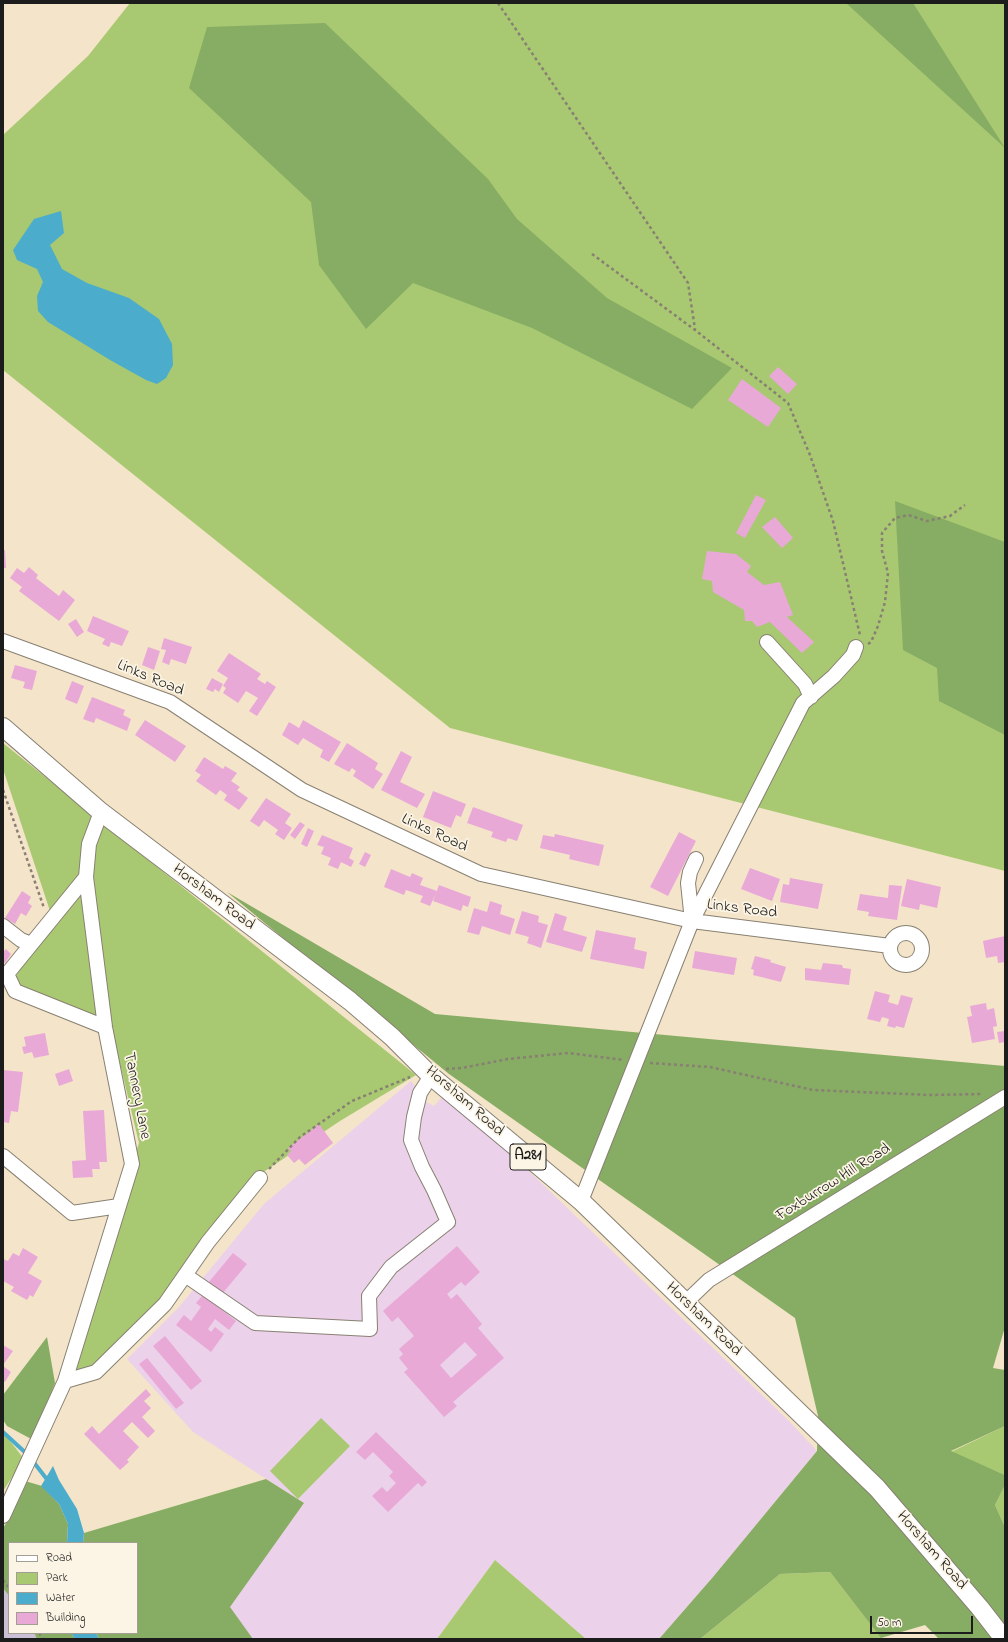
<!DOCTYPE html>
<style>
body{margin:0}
#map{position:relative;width:1008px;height:1642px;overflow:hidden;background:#f4e4c9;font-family:"Indie Flower",sans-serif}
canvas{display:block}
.frame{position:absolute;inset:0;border:4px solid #1c1c1c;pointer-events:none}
.legend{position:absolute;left:8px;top:1542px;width:130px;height:92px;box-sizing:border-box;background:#fcf5e5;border:1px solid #a29e95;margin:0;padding:5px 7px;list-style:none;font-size:12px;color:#1c1c1c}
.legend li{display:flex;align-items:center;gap:8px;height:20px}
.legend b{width:20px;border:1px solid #a29e95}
.scale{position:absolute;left:870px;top:1616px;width:103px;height:18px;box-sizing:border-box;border:2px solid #1c1c1c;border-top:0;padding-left:5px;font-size:12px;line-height:14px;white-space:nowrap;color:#1c1c1c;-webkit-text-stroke:3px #fcf5e5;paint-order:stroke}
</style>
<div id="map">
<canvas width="1008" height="1642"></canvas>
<div class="frame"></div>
<ul class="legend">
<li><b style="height:5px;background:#fff"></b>Road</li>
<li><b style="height:11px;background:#a8c971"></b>Park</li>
<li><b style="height:11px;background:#4caccb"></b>Water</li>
<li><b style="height:11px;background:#e9a9d7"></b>Building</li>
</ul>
<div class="scale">50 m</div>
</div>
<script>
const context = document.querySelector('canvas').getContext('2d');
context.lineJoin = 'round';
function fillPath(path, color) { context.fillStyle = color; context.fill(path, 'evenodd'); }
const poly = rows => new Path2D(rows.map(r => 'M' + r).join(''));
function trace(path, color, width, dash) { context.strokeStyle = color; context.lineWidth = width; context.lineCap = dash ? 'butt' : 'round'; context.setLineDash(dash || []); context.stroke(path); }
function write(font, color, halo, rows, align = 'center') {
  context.font = font + ' "Indie Flower",sans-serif'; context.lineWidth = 3.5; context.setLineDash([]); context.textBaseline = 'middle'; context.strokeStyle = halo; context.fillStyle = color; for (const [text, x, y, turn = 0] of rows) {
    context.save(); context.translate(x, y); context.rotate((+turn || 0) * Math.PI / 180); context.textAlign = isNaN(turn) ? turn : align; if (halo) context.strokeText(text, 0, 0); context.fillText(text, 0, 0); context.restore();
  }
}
fillPath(poly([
 [411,1081,417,1088,416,1097,434,1106,443,1096,533,1175,789,1421,817,1451,713,1577,659,1639,586,1639,495,1560,437,1639,253,1639,229,1607,304,1503,193,1432,127,1359,179,1307,264,1204]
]), '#ecd1ea');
fillPath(poly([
 [3,1588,9,1596,9,1633,34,1633,37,1639,3,1639]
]), '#cbbfd5');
fillPath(poly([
 [130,3,1005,3,1005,871,450,728,3,370,3,135,88,56],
 [3,743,416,1075,340,1121,247,1183,179,1289,98,1377,60,1384,139,1143,111,1026,12,983,52,917,3,769],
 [321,1418,350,1446,298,1499,270,1471],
 [1005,1426,1005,1475,951,1452],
 [3,1432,24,1459,3,1491],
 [1005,1485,1005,1527,995,1505],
 [495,1560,586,1639,437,1639],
 [830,1572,882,1639,700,1639,780,1574]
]), '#a8c971');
fillPath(poly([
 [846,3,913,3,1005,148],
 [325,23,488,179,517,219,607,298,732,368,692,409,532,328,413,283,366,329,319,265,311,202,189,88,207,27],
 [895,501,1005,542,1005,735,939,701,937,668,903,650],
 [227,892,435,1014,1005,1066,1005,1327,993,1368,1005,1370,1005,1426,951,1451,1005,1475,1005,1485,995,1505,1005,1527,1005,1639,939,1639,925,1625,881,1638,830,1572,780,1574,700,1639,659,1639,713,1577,817,1451,818,1416,795,1318,449,1074],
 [47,1337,55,1383,33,1440,7,1426,3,1420,3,1395],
 [266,1479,304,1503,230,1607,253,1639,99,1639,96,1633,137,1633,137,1543,83,1543,84,1533],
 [25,1481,42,1486,59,1504,68,1524,67,1543,9,1543,9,1596,3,1588,3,1528,11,1516],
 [34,1633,71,1633,75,1639,37,1639]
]), '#86ad63');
fillPath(poly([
 [61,211,64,233,50,245,62,269,87,283,129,298,159,319,172,344,173,365,166,378,157,384,146,380,110,360,48,322,38,311,37,296,43,282,37,269,17,260,13,250,34,219],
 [53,1466,59,1480,77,1509,84,1533,83,1543,67,1543,68,1524,59,1504,41,1486],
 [71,1633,96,1633,99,1639,75,1639]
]), '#4caccb');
trace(poly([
 [3,1432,28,1455],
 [32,1460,49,1482]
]), '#4caccb', 4);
fillPath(poly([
 [778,367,797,384,788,394,769,376],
 [742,379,781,408,768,427,728,400],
 [756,495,766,500,745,538,736,533],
 [775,517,793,538,782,548,762,527],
 [5,550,6,568,3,568,3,551],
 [707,551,736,554,751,566,747,572,764,585,780,582,793,615,787,617,814,642,802,653,770,622,757,627,752,621,745,621,744,610,713,592,712,581,702,579],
 [29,567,38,575,36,578,59,596,63,590,75,600,59,621,19,591,22,587,10,578,17,568,24,573],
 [93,616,129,631,122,646,111,642,109,647,102,644,105,639,87,631],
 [76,619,84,632,77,637,68,624],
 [164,638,192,647,186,664,171,659,169,665,162,662,166,650,161,649],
 [148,647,160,651,154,670,142,665],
 [229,653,261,674,257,679,265,684,267,681,276,687,257,716,249,711,258,698,246,691,238,703,223,693,226,688,223,686,228,678,217,671],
 [15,665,37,671,32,690,23,688,25,682,11,678],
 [212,678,223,684,219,692,215,689,213,692,206,689],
 [72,681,84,686,77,704,65,699],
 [92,697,125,710,123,715,131,719,127,731,96,718,94,723,83,719],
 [145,720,186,746,175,762,135,735],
 [303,720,341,742,329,762,320,757,323,750,303,738,298,745,282,735,289,722,299,728],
 [347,743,378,763,375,769,383,774,373,789,353,776,356,771,352,768,349,772,334,764],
 [401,751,412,757,400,782,425,794,417,808,381,790],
 [204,757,223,769,225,766,237,773,231,781,240,787,237,790,248,798,239,810,224,800,227,795,220,790,216,795,196,781,201,775,195,771],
 [433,791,466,804,461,817,456,815,451,828,423,817],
 [266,798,291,814,285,823,292,828,284,840,275,834,278,830,264,820,259,827,250,821],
 [473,807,523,825,517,841,508,838,506,842,491,837,493,832,467,823],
 [300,822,305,825,295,839,290,835],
 [308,828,314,831,307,847,301,844],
 [679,832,696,841,668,896,650,887],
 [555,834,604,845,599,866,569,859,570,855,540,848,543,835,554,837],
 [322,835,353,848,349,858,354,861,351,867,341,862,338,869,328,865,331,858,321,854,324,847,317,845],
 [365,852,371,855,365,867,359,864],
 [750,868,780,879,772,901,741,889],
 [391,869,410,877,412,873,423,878,420,885,437,891,430,906,420,902,423,896,406,890,404,895,384,887],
 [790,878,823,884,818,909,780,902,783,884,789,885],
 [907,879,941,887,937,908,920,904,919,910,901,906],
 [439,885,471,897,468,907,463,905,461,911,433,901],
 [889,885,902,886,897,920,868,916,869,912,857,910,860,894,888,898],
 [22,891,31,897,28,903,32,906,26,916,21,913,15,924,5,918],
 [490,901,502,905,500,914,515,919,510,935,482,926,479,935,467,932,474,908,487,912],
 [522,911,539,916,538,922,548,925,541,948,527,943,529,937,515,933],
 [555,913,567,917,563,930,587,937,582,952,546,942],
 [596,930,636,938,634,949,647,952,644,969,590,959],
 [1005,936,1005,962,998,963,997,956,986,958,983,941],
 [6,949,11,954,5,963,3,962,3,952],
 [695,951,737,958,734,975,692,968],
 [755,956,771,960,770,962,786,967,781,982,753,975,754,970,751,969],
 [823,963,842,965,843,968,851,969,849,985,805,980,805,968,821,970],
 [875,991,890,995,888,1002,898,1005,901,995,913,998,904,1028,896,1026,895,1028,887,1026,889,1019,882,1017,880,1022,867,1019],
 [986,1003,987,1010,994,1008,997,1026,993,1027,995,1039,972,1043,967,1017,972,1016,970,1006],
 [1005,1031,1005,1042,999,1043,997,1032],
 [45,1033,49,1055,34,1058,32,1052,24,1054,22,1047,26,1046,24,1037],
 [69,1069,73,1081,59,1086,55,1074],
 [3,1070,23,1072,18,1112,11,1111,9,1123,3,1122],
 [104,1110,107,1162,99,1162,100,1169,92,1169,93,1177,73,1178,72,1161,86,1160,83,1111],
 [319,1124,333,1143,305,1165,299,1159,294,1163,287,1155,291,1151,288,1148],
 [457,1246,480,1272,465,1286,461,1282,447,1294,451,1299,457,1294,482,1324,478,1328,504,1358,453,1402,457,1406,444,1417,404,1372,408,1369,399,1358,403,1354,399,1349,414,1336,398,1317,392,1322,383,1311],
 [465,1342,477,1355,451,1378,440,1365],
 [23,1248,38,1257,28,1273,42,1281,33,1297,30,1295,27,1300,11,1291,14,1287,3,1281,3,1259,8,1261,13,1253,19,1256],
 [233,1253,247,1264,222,1294,208,1283],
 [203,1295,236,1321,229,1330,215,1319,208,1329,211,1332,215,1327,224,1334,211,1352,176,1325,184,1315,191,1321,201,1307,196,1303],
 [165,1336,202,1381,191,1390,153,1346],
 [3,1345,13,1351,3,1365],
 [147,1358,184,1403,176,1409,139,1364],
 [3,1366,11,1372,5,1382,3,1380],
 [146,1389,151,1395,144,1401,151,1408,142,1417,155,1431,148,1438,132,1422,123,1431,139,1447,127,1460,129,1462,120,1470,84,1434,92,1426,99,1434],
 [376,1432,427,1482,422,1487,418,1483,388,1512,372,1496,382,1487,387,1492,396,1483,389,1476,393,1472,373,1452,365,1460,356,1452]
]), '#e9a9d7');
const minor = poly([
 [3,641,170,702,302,790,481,874,692,921,890,946],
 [767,642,805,684,811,697],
 [86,877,7,974,15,991,105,1027],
 [692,921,688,883,690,872,696,859],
 [3,926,21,940,31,944],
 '890 949a16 16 0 1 1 32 0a16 16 0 1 1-32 0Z',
 [3,1156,72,1213,119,1206],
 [581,1201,692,921,803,703,834,676,853,655,856,647],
 [185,1275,255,1323,370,1329,369,1296,391,1267,448,1222,434,1190,422,1167,411,1140,414,1117,420,1093,431,1076],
 [685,1303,709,1280,1005,1097],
 [65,1381,96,1372,165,1304,208,1242,260,1178],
 [3,1516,65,1381,132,1164,105,1027,86,877,89,844,101,812]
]);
const major = poly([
 [3,727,101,812,350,1001,392,1037,431,1076,581,1201,877,1488,980,1608,1004,1639]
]);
trace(minor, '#888072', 16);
trace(major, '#888072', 20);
trace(poly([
 [498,3,688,283,695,329],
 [592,254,695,330,788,403,810,455,833,521,860,635],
 [868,644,871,642,878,626,885,602,888,573,882,551,882,533,895,518,908,515,927,521,950,516,965,505],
 [3,790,44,908],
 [650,1063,710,1067,813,1090,929,1095,983,1094],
 [446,1069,462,1068,508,1059,568,1053,624,1060],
 [269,1169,300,1137,352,1101,410,1077],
 [3,1580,9,1588],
 [39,1633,43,1639]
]), '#888072', 2.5, [3, 3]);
trace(minor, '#fff', 14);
trace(major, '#fff', 18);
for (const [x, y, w] of [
 [528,1157,36]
]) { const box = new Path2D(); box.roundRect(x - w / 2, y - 13, w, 26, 3); context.fillStyle = '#fcf5e5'; context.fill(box); trace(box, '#1c1c1c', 1); }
write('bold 15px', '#1c1c1c', null, [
 ["A281",528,1157]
]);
write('16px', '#1c1c1c', '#fcf5e5', [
 ["Links Road",150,679,23],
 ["Links Road",434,834,25],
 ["Horsham Road",213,898,37],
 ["Links Road",742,910,7],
 ["Tannery Lane",136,1096,79],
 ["Horsham Road",464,1102,41],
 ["Foxburrow Hill Road",834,1183,-32],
 ["Horsham Road",703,1320,44],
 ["Horsham Road",931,1551,49]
]);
</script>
